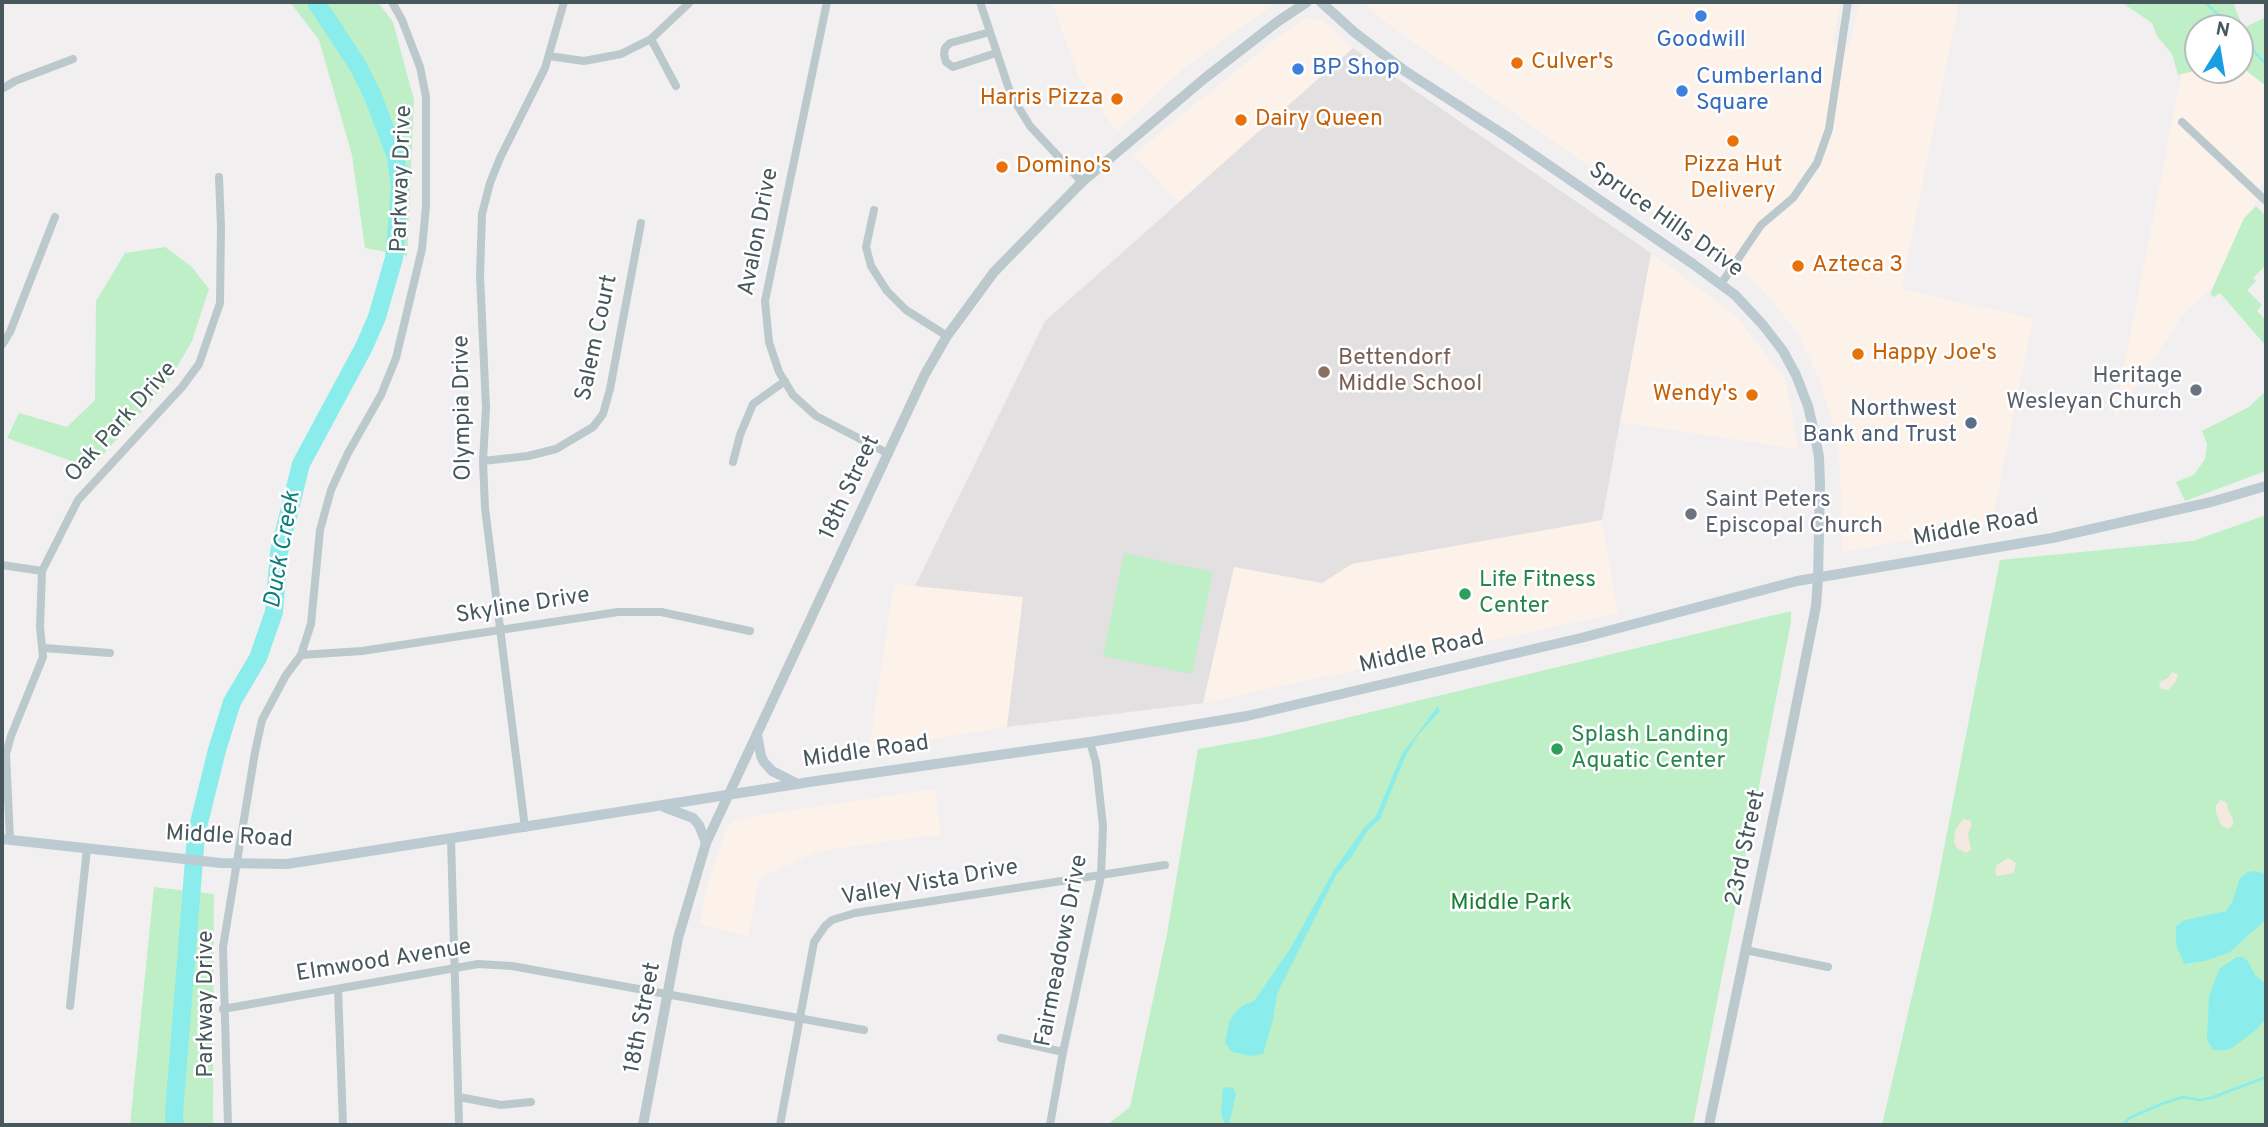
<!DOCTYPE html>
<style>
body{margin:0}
#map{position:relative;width:2268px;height:1127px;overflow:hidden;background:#f2eff0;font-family:Overpass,sans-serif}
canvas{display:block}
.frame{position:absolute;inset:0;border:4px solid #47585d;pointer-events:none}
.north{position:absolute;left:2184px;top:14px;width:70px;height:70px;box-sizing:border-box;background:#fff;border:2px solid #b5bcbe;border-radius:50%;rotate:11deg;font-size:19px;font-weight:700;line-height:28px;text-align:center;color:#47585d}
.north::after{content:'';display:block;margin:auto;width:24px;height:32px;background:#189ee3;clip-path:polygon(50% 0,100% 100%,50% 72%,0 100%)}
</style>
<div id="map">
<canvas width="2268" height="1127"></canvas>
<div class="frame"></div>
<div class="north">N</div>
</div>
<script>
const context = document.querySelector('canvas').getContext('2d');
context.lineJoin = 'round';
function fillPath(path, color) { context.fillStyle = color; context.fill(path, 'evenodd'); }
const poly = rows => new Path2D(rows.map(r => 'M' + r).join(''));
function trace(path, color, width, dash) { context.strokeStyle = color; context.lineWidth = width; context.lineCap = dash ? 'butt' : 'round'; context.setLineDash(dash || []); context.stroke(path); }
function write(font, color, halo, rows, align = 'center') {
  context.font = font + ' Overpass,sans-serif'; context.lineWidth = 5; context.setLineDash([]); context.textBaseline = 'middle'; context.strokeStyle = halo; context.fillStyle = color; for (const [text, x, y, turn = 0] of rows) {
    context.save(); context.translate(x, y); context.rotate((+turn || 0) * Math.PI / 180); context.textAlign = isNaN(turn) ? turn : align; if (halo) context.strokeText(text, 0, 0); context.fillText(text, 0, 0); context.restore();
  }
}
fillPath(poly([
 [1052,2,1277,2,1184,68,1117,132,1078,75],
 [1362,2,1840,2,1833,43,1849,46,1860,2,1959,2,1901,289,2033,319,1991,525,1843,552,1840,469,1836,431,1818,376,1797,332,1762,289,1740,268,1672,225,1384,21],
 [2195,7,2198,70,2240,70,2240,42,2266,62,2266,188,2261,183,2256,202,2214,286,2183,314,2113,421],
 [1306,18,1322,20,1353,48,1179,202,1133,155,1273,41],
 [1651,253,1737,317,1786,381,1798,449,1620,422],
 [1602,520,1618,613,1203,703,1234,567,1322,583,1352,564],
 [894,584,1024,596,1007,727,869,749],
 [935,789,941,834,819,851,759,878,748,936,700,924,706,891,728,825,741,818]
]), '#fcf2e9');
fillPath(poly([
 [1353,48,1651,253,1602,520,1352,564,1322,583,1234,567,1203,703,1007,727,1023,597,915,586,1045,321]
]), '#e3e0e2');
fillPath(poly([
 [290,2,378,2,393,22,414,100,407,256,365,248,352,155,319,40],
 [2121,2,2233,2,2243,28,2266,17,2266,86,2240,66,2240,28,2198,28,2198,70,2178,75,2172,54,2157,36,2152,23],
 [2256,206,2266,216,2266,265,2253,278,2256,281,2247,290,2262,305,2257,311,2266,320,2266,346,2220,293,2214,297,2210,294,2244,218],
 [165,247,192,267,209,289,192,341,169,381,91,468,7,438,19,413,67,427,95,400,96,301,125,253],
 [2266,391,2266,471,2185,501,2176,482,2194,475,2205,459,2207,444,2202,431,2249,407],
 [2266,515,2266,1125,1882,1125,1932,910,2000,560,2193,541],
 [1124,553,1213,572,1192,674,1103,656],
 [1791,611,1791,622,1693,1125,1107,1125,1130,1107,1167,934,1198,749,1267,737],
 [154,887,214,894,213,1125,130,1125]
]), '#beefc6');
fillPath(poly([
 [2172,672,2178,674,2176,682,2168,690,2161,689,2159,682,2168,678],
 [2221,800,2227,803,2228,810,2233,819,2233,825,2228,829,2221,825,2216,812,2216,805],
 [1963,819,1970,820,1972,824,1968,834,1971,850,1966,853,1957,848,1954,842,1955,830],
 [2008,858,2016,863,2014,873,1997,876,1995,872,1997,865]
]), '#f3e9e0');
fillPath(poly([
 [1438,706,1440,711,1418,735,1405,757,1380,819,1368,830,1352,856,1336,875,1277,994,1273,1020,1263,1054,1251,1056,1232,1052,1225,1043,1229,1022,1233,1015,1242,1006,1254,1001,1290,949,1334,870,1364,828,1376,816,1402,754],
 [2256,871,2266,875,2266,919,2230,952,2205,961,2184,964,2176,944,2176,926,2185,920,2226,911,2232,902,2240,878,2248,872],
 [2237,957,2242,957,2247,960,2255,975,2266,984,2266,1018,2255,1031,2233,1047,2227,1050,2213,1050,2207,1039,2209,996,2220,968],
 [1226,1087,1233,1088,1236,1093,1229,1125,1225,1125,1221,1113,1223,1089]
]), '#8bedeb');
trace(poly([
 [2205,2,2231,28],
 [2240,37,2266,64],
 [2124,1125,2129,1118,2164,1103,2183,1097,2200,1100,2211,1098,2266,1077]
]), '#8bedeb', 2.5);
trace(poly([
 [175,1125,174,1113,196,835,217,750,232,702,258,658,274,612,279,552,301,464,364,347,377,317,394,258,400,189,396,157,372,94,358,66,316,2]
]), '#8bedeb', 18);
trace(poly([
 [827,2,765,301,769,342,779,372,793,395,816,416,889,454],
 [980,2,1011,95,1030,126,1082,182],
 [990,32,950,43,945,48,944,54,946,62,953,67,996,53],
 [651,39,676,86],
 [549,56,584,61,621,54,651,39,690,2],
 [2,89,15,81,73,59],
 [2182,122,2266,201],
 [874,210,866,247,871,266,887,291,906,310,947,336],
 [1721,284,1761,225,1793,198,1817,163,1829,129,1848,2],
 [2,345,10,332,55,217],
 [483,461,528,456,556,449,593,427,603,414,610,389,641,223],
 [733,462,740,435,753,404,785,381],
 [2,565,42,571],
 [44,648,110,653],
 [301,655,362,651,618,612,661,612,750,631],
 [525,828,485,508,483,461,486,408,480,275,482,214,490,183,500,158,545,68,564,2],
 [451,839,459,1125],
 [10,840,6,754,11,736,43,657,40,627,42,571,78,500,182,387,199,364,220,303,221,227,219,177],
 [1745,950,1828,967],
 [338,989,343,1125],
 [70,1006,87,849],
 [223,1009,478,964,512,966,864,1030],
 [1001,1038,1063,1052],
 [459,1097,501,1105,531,1102],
 [228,1125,223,947,255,752,262,720,286,675,301,655,311,624,320,530,331,490,348,453,381,395,396,358,422,249,426,206,426,97,420,67,402,20,392,2],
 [780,1125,814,942,825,926,832,920,855,913,1165,865],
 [1050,1125,1063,1052,1101,876,1103,826,1096,763,1090,742]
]), '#bbc8cc', 8);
trace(poly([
 [643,1125,678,938,706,843,925,374,947,336,994,272,1082,182,1205,78,1277,22,1307,2],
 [1709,1125,1790,737,1816,606,1818,578]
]), '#bbc8cc', 10);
trace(poly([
 [1321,2,1354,32,1405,71,1506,136,1693,264,1735,295,1763,325,1783,351,1796,375,1808,406,1815,436,1819,457,1820,484,1818,578],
 [757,734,761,756,764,762,772,771,798,784],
 [664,807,693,818,699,825,706,843],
 [2,839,221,863,287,864,816,781,1090,742,1247,716,1581,638,1797,581,2052,538,2211,502,2266,486]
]), '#bbcbd1', 10);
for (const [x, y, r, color] of [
 [1701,16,7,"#3f7fe0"],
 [1517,63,7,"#e8710a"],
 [1298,69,7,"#3f7fe0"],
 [1682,91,7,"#3f7fe0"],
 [1117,99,7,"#e8710a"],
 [1241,120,7,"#e8710a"],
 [1733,141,7,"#e8710a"],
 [1002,167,7,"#e8710a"],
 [1798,266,7,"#e8710a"],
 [1858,354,7,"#e8710a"],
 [1324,372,7,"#8d6e63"],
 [2196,390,7,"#6b7280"],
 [1752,395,7,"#e8710a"],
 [1971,423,7,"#5c6f8a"],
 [1691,514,7,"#6b7280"],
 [1465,594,7,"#2e9e5b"],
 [1557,749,7,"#2e9e5b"]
]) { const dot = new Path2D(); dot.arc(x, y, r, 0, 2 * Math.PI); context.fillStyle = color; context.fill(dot); trace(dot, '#fff', 2.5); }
write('23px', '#366cbe', '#fff', [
 ["Goodwill",1701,41,"center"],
 ["BP Shop",1312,69],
 ["Cumberland",1696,78],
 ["Square",1696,104]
], 'left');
write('23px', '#c56008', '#fff', [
 ["Culver's",1531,63],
 ["Harris Pizza",1103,99,"right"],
 ["Dairy Queen",1255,120],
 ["Pizza Hut",1733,166,"center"],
 ["Delivery",1733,192,"center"],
 ["Domino's",1016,167],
 ["Azteca 3",1812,266],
 ["Happy Joe's",1872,354],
 ["Wendy's",1738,395,"right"]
], 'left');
write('23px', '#47585d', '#fff', [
 ["Parkway Drive",403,179,-88],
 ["Spruce Hills Drive",1665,221,35],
 ["Avalon Drive",760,232,-79],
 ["Salem Court",598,338,-78],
 ["Olympia Drive",464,408,-91],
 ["Oak Park Drive",122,423,-48],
 ["18th Street",851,488,-65],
 ["Middle Road",1976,529,-10],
 ["Skyline Drive",523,607,-9],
 ["Middle Road",1422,653,-13],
 ["Middle Road",866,753,-8],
 ["Middle Road",229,838,3],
 ["23rd Street",1747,848,-78],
 ["Valley Vista Drive",930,884,-10],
 ["Fairmeadows Drive",1063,951,-79],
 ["Elmwood Avenue",384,962,-9],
 ["Parkway Drive",207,1004,-90],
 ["18th Street",644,1018,-79]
]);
write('23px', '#785e54', '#fff', [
 ["Bettendorf",1338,359],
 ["Middle School",1338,385]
], 'left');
write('23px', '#5b616d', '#fff', [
 ["Heritage",2182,377],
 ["Wesleyan Church",2182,403],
 ["Saint Peters",1705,501,"left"],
 ["Episcopal Church",1705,527,"left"]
], 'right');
write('23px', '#4e5e75', '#fff', [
 ["Northwest",1957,410],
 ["Bank and Trust",1957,436]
], 'right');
write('23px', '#27864d', '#fff', [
 ["Life Fitness",1479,581],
 ["Center",1479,607],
 ["Splash Landing",1571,736],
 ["Aquatic Center",1571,762]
], 'left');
write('23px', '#178034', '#fff', [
 ["Middle Park",1511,904]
]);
write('italic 24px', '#0d7e7c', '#fff', [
 ["Duck Creek",284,550,-80]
]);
</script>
